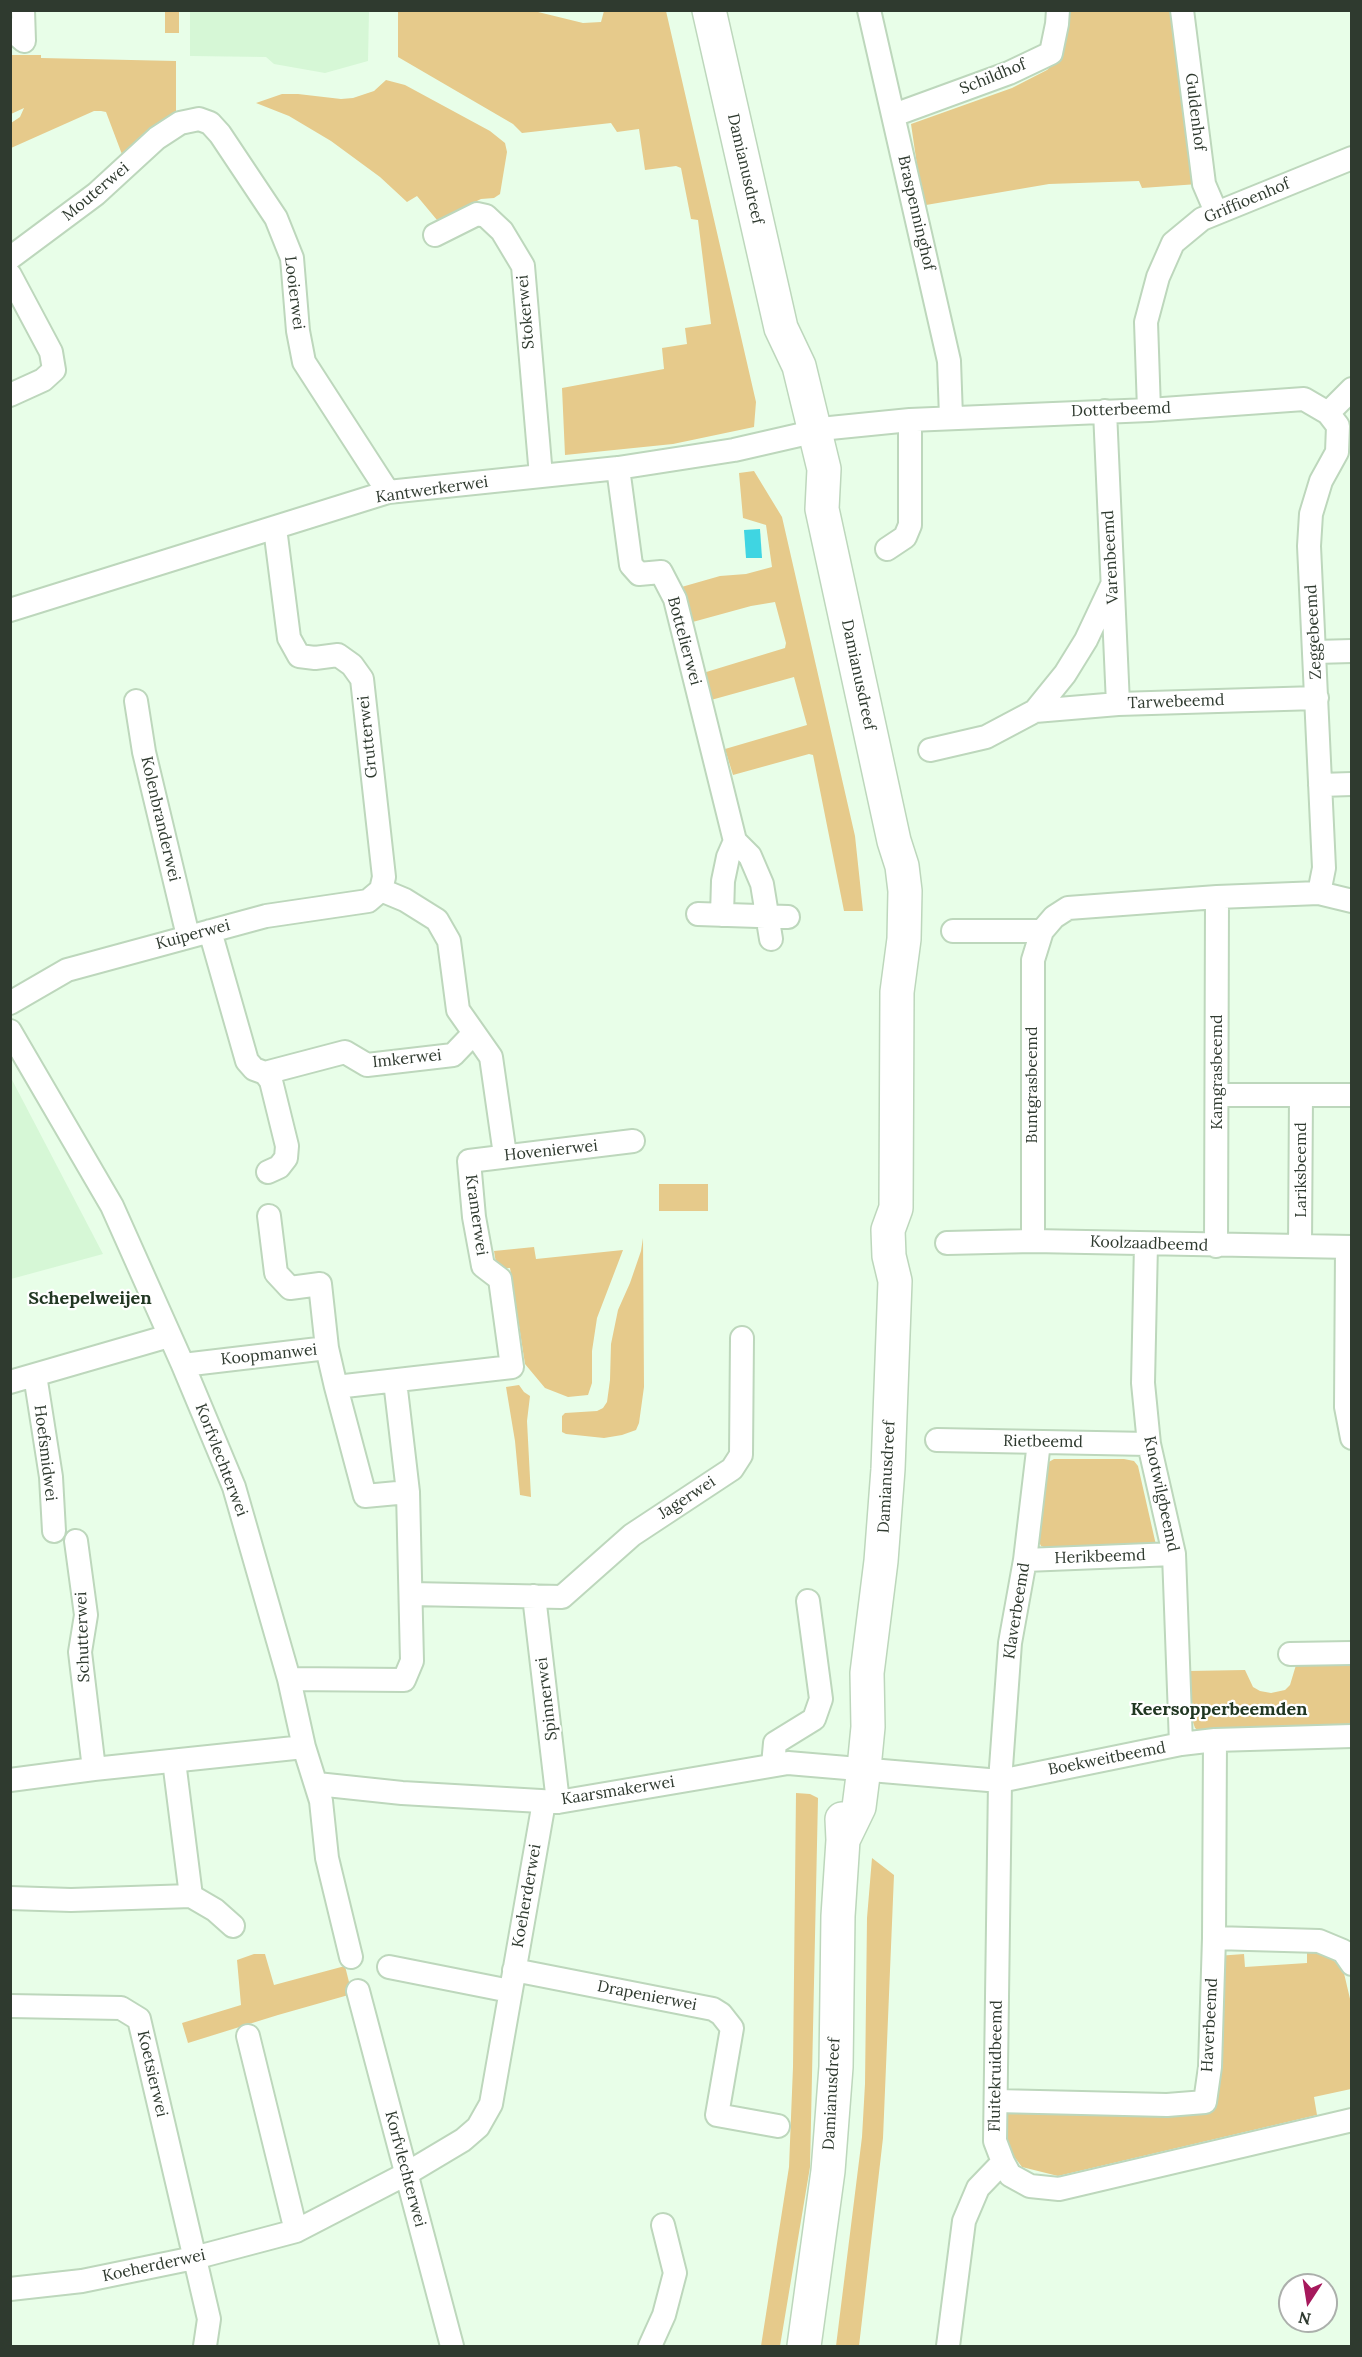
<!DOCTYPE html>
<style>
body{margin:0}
#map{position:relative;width:1362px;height:2357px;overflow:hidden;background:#e8fee8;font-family:Lora,serif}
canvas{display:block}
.frame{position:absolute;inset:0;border:12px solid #2f3a2f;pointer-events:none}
.north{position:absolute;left:1278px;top:2273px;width:60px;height:60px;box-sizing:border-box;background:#fff;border:2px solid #acb0ac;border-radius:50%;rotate:192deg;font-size:16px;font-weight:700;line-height:24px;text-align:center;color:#2f3a2f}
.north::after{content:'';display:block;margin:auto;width:21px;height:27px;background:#a6195c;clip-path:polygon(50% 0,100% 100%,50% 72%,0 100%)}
</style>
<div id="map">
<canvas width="1362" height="2357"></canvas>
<div class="frame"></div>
<div class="north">N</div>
</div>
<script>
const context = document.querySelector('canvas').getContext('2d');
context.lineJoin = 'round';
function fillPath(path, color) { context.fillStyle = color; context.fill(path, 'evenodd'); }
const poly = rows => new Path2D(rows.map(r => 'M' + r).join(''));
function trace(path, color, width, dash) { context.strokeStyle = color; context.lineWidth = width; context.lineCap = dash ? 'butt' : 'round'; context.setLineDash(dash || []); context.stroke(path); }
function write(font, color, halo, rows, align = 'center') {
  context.font = font + ' Lora,serif'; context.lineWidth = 4.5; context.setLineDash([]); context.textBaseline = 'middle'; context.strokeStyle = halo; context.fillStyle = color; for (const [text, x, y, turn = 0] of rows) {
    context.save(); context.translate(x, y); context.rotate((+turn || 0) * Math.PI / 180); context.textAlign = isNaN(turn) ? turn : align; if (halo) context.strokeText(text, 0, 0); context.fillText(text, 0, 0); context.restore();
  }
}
fillPath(poly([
 [190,11,369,11,368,61,325,73,274,64,266,57,190,56],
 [10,1076,103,1254,11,1279,10,1279]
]), '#d6f7d6');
fillPath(poly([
 [165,11,179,11,179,33,165,33],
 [398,11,534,11,583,23,601,22,604,11,666,11,756,402,754,427,673,444,565,455,562,388,664,369,662,348,687,344,685,328,711,324,698,220,691,219,681,168,676,166,645,170,639,129,617,132,611,123,522,133,513,124,398,57],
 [1068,11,1173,11,1198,184,1142,188,1139,181,1049,184,926,205,917,165,911,124,1012,88,1047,70,1059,58,1063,50],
 [11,55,41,55,41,58,176,61,176,116,123,157,106,112,101,111,94,111,11,148,11,123,20,117,24,108,11,114],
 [386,80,405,85,490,131,505,143,507,152,500,194,494,198,481,199,437,220,417,196,407,202,380,177,331,141,289,116,256,103,282,94,298,94,341,99,353,98,374,91],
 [754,471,782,517,855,836,863,911,844,911,813,755,809,754,733,775,725,749,807,725,794,677,711,700,703,673,785,648,786,643,775,602,751,606,689,623,678,588,720,576,746,574,772,567,766,525,743,518,739,473],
 [659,1184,708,1184,708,1211,659,1211],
 [643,1238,644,1387,639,1423,636,1430,622,1435,604,1438,566,1434,562,1432,562,1416,565,1413,597,1411,603,1408,607,1402,610,1380,611,1344,618,1310,630,1283,641,1251],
 [534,1247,536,1259,623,1250,597,1318,592,1351,592,1383,588,1395,568,1397,545,1388,525,1364,510,1268,497,1269,494,1251],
 [519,1385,524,1392,530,1396,527,1421,531,1497,520,1495,515,1441,506,1387],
 [1054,1459,1124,1459,1134,1461,1138,1466,1156,1545,1052,1550,1041,1546,1037,1538,1047,1463],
 [1351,1664,1351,1727,1202,1733,1195,1728,1191,1716,1189,1671,1245,1670,1253,1687,1260,1691,1271,1693,1285,1690,1290,1685,1296,1665],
 [796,1793,810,1794,818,1798,810,2167,780,2346,761,2346,789,2167,793,2067],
 [872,1858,894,1875,883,2138,859,2346,836,2346,862,2137,865,2084,867,1918],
 [1307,1948,1331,1958,1343,1969,1351,2003,1351,2089,1314,2097,1317,2115,1058,2176,1022,2167,1013,2155,1004,2140,1002,2121,1008,2110,1201,2113,1217,1956,1244,1954,1245,1967,1307,1963],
 [254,1954,265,1954,274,1985,345,1966,352,1994,278,2015,188,2043,182,2023,241,2005,237,1960]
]), '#e6ca8b');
fillPath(poly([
 [760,529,762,558,746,558,744,530]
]), '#3fd5e2');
const street = poly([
 [869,10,949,361,951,417],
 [1182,10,1204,184,1216,212],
 [10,29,24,41,23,10],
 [894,115,1009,73,1051,53,1057,24,1058,10],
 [435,235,477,214,486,216,502,231,523,266,541,476],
 [10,258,96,194,157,138,180,123,199,119,210,123,220,134,276,218,292,258,298,331,304,362,388,492],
 [10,275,51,352,54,370,43,380,10,395],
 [1149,410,1146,322,1158,277,1173,243,1202,219,1352,158],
 [1105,411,1118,704],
 [618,468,631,565,639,574,661,572,675,599,735,841,750,856,762,884,771,939],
 [275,528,289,638,299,656,315,658,338,655,352,665,362,679,384,877,381,890],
 [887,549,905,537,910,525,910,420],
 [10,610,388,492,618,468,734,450,830,428,910,420,1149,410,1304,399,1328,413],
 [1315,652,1352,651],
 [136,701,144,752,188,936],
 [1035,711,1065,674,1086,640,1111,587],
 [930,750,986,737,1035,711,1118,704,1317,698],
 [1320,785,1352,784],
 [381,890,405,900,437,920,449,941,458,1010,491,1057,505,1155],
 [1319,893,1324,868,1309,546,1311,514,1321,481,1337,452,1338,426,1328,413,1352,389],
 [698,914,788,917],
 [722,915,723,881,728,857,735,841],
 [210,931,247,1061,254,1069,265,1073],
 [953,931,1042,931],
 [10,1003,67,970,266,916,368,901,381,890],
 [10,1031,112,1206,183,1365,234,1487,289,1679,304,1747,321,1801,327,1858,351,1957],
 [1218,1095,1352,1095],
 [268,1172,279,1167,286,1158,287,1146,271,1081,265,1073,345,1052,367,1065,453,1055,474,1033],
 [1033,1241,1033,960,1042,931,1054,917,1068,908,1217,897,1319,893,1352,901],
 [947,1243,1033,1241,1352,1247],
 [1146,1244,1143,1383,1149,1444,1174,1554,1181,1744],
 [1216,1246,1217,897],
 [1300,1246,1301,1095],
 [1347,1247,1346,1407,1352,1438],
 [327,1348,336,1387,512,1367,500,1279,483,1266,474,1217,469,1161,633,1141],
 [183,1365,327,1348,320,1284,290,1288,276,1273,269,1216],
 [35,1375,51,1477,54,1531],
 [10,1382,169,1336],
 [336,1387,365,1496,408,1492],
 [937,1440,1149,1444],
 [1039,1442,1025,1560,1010,1643,1000,1781,995,2141,1003,2162,1010,2175,1030,2186,1059,2189,1352,2120],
 [76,1541,86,1615,80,1652,94,1769],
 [1025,1560,1174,1554],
 [411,1594,562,1597,632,1535,732,1469,741,1455,742,1338],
 [534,1596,558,1802],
 [1290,1654,1352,1653],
 [289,1679,404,1680,412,1661,408,1492,395,1381],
 [174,1761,191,1896],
 [773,1765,775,1743,814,1719,821,1699,808,1601],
 [10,1780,94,1769,304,1747],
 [317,1784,402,1793,558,1802,788,1763,1000,1781,1181,1744,1215,1740,1352,1736],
 [10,1898,71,1900,191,1896,215,1910,233,1926],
 [1214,1938,1319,1941,1343,1951,1352,1964],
 [389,1967,510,1991],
 [514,1970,713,2009,721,2014,732,2028,717,2115,778,2126],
 [358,1991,452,2346],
 [10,2006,121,2008,139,2019,209,2319,205,2346],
 [248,2036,296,2231],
 [996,2101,1167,2105,1205,2102,1210,2067,1214,1938,1215,1740],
 [10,2289,82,2281,194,2258,296,2231,406,2174,463,2140,478,2127,491,2104,544,1802],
 [650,2346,664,2315,675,2273,663,2225],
 [948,2346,964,2221,978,2188,1003,2162]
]);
const secondary = poly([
 [709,10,781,328,799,366,824,469,822,509,894,841,902,866,905,891,904,939,897,992,896,1208,888,1230,889,1256,895,1281,888,1469,881,1561,867,1673,868,1727,864,1768,859,1807,843,1840],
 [804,2346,828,2171,836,2067,838,1916,843,1840,842,1819]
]);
trace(street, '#bdd7bc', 26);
trace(secondary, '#bdd7bc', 36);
trace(street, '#fff', 22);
trace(secondary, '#fff', 33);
write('16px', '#2f3a2f', '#fff', [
 ["Schildhof",993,77,-22],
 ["Guldenhof",1195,112,83],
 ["Damianusdreef",745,169,77],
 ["Mouterwei",96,192,-40],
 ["Griffioenhof",1247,201,-23],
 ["Braspenninghof",916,213,77],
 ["Looierwei",294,293,83],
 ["Stokerwei",526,312,-95],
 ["Dotterbeemd",1121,410,-2],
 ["Kantwerkerwei",432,490,-8],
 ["Varenbeemd",1111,557,-93],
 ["Zeggebeemd",1314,632,-93],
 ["Bottelierwei",684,641,75],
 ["Damianusdreef",858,675,78],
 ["Tarwebeemd",1176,702,-2],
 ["Grutterwei",368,737,-96],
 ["Kolenbranderwei",160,819,77],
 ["Kuiperwei",193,935,-15],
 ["Imkerwei",407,1059,-6],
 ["Kamgrasbeemd",1217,1072,-90],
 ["Buntgrasbeemd",1032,1085,-90],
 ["Hovenierwei",551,1151,-6],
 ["Lariksbeemd",1301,1170,-90],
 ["Kramerwei",476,1215,82],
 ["Koolzaadbeemd",1149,1244,2],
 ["Koopmanwei",269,1355,-6],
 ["Rietbeemd",1043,1442,1],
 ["Hoefsmidwei",45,1453,83],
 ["Korfvlechterwei",221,1460,69],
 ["Damianusdreef",887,1477,-87],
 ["Knotwilgbeemd",1161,1494,78],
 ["Jagerwei",687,1498,-33],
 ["Herikbeemd",1100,1557,-2],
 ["Klaverbeemd",1017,1611,-81],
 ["Schutterwei",83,1637,-92],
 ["Spinnerwei",547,1699,-97],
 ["Boekweitbeemd",1107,1759,-11],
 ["Kaarsmakerwei",618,1791,-9],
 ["Koeherderwei",527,1896,-80],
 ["Drapenierwei",647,1996,11],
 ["Haverbeemd",1210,2025,-87],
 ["Fluitekruidbeemd",996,2066,-89],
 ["Koetsierwei",152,2074,77],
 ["Damianusdreef",832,2094,-87],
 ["Korfvlechterwei",405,2169,75],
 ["Koeherderwei",154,2266,-12]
]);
write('bold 18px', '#213722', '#fff', [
 ["Schepelweijen",90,1299],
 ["Keersopperbeemden",1219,1710]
]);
</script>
